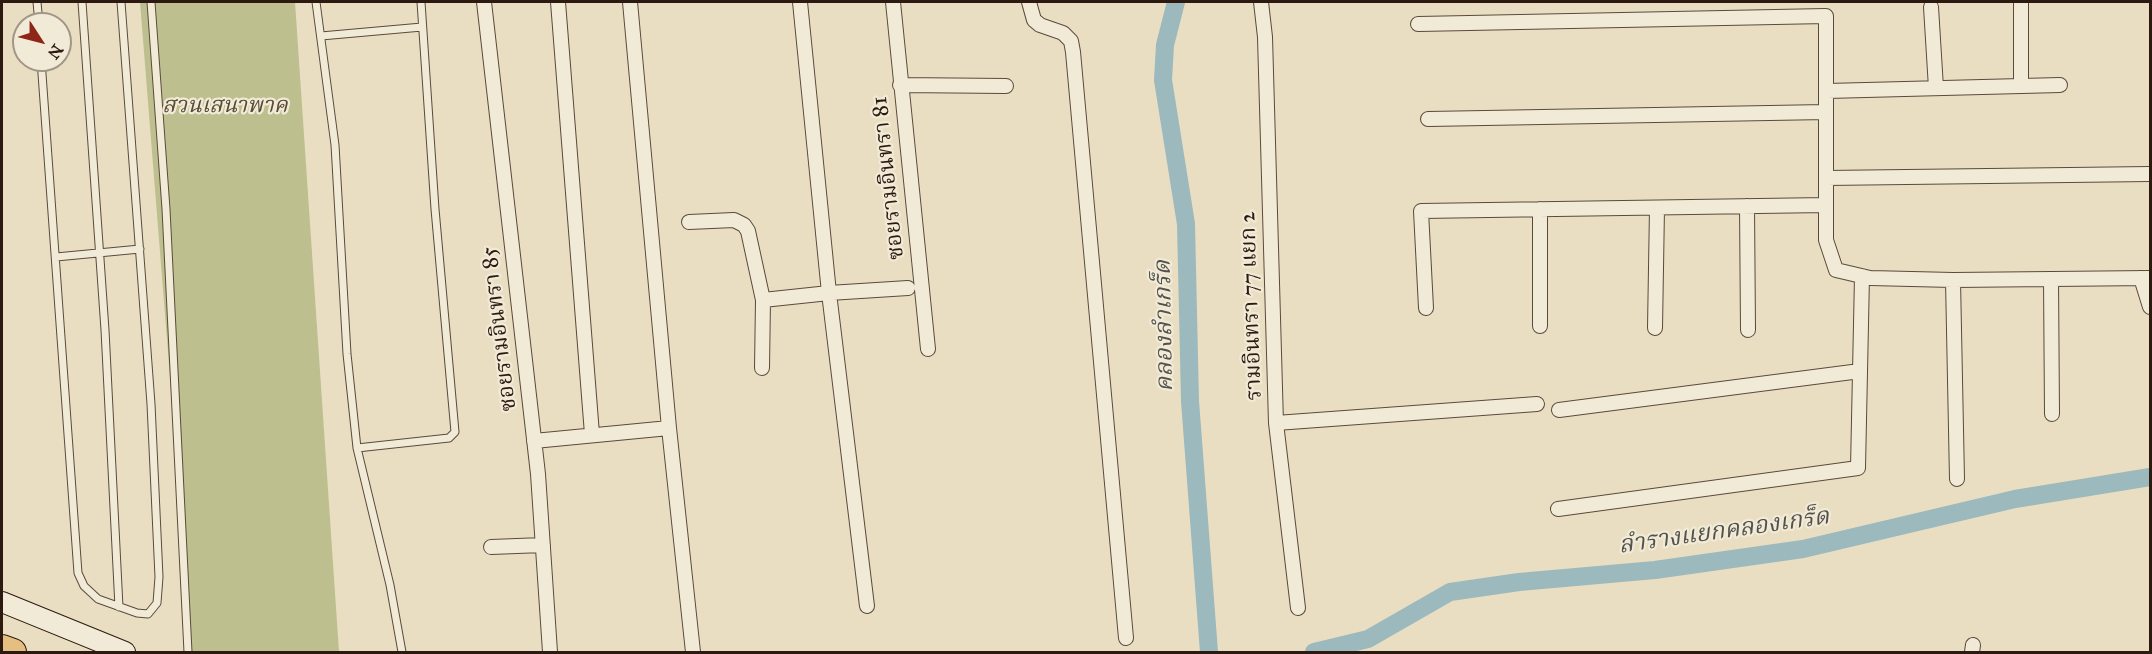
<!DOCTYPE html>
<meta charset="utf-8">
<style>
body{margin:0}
#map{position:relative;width:2152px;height:654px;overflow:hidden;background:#e9dec2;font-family:"IM FELL Great Primer",serif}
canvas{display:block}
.frame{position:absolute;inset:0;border:3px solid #2c190f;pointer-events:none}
.north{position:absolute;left:12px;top:12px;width:60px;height:60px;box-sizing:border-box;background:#f1ead7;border:2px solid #a29687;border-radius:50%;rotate:126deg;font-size:16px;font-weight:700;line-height:24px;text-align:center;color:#2c190f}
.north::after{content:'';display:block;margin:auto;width:21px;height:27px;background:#8f2418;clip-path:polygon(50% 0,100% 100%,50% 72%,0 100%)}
</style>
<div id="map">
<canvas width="2152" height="654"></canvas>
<div class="frame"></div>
<div class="north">N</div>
</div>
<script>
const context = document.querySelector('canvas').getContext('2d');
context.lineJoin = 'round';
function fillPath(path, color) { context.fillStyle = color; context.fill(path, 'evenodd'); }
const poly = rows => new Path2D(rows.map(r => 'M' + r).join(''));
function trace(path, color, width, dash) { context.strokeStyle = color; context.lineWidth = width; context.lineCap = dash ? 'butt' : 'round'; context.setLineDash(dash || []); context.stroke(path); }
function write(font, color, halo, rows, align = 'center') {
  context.font = font + ' "IM FELL Great Primer","Noto Serif Thai",serif'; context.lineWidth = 4.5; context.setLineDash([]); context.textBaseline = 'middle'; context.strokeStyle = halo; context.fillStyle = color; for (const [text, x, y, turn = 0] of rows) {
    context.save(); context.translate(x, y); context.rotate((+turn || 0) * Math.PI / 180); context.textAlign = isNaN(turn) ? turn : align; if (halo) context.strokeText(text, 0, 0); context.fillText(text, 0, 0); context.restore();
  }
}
fillPath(poly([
 [140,2,295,2,339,652,192,652]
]), '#bdbf8f');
trace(poly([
 [1176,2,1165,45,1163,80,1186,224,1190,401,1209,652],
 [1314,652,1368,639,1450,592,1519,582,1655,570,1803,549,2015,499,2150,477]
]), '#9cb9bd', 18);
const lane = poly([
 [37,2,39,24],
 [82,2,105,330,119,607],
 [151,2,166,209,188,652],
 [316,2,335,145,347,354,357,448,390,585,402,652],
 [321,36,422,27],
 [41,60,78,573,84,586,98,599,137,613,148,614,157,603,159,577,151,404,121,2],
 [56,257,140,249],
 [357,448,449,438,455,432,435,209,421,2]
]);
const street = poly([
 [484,2,538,474,550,652],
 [558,2,592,434],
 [630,2,669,428,693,652],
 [800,2,829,293,867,606],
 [893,2,928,349],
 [1029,2,1034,20,1040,25,1063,33,1071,41,1073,52,1126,638],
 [1261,2,1265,37,1276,423,1298,608],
 [1931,7,1936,88],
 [1418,24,1826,16,1826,240,1836,270,1870,278,1953,280,2150,278],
 [900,85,1006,86],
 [2021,86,2021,2],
 [1827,91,2060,85],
 [1428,119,1826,112],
 [1826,178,2150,174],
 [1747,206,1748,330],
 [1540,209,1540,326],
 [689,222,734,220,744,225,748,231,763,300,762,368],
 [2141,278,2150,307],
 [2051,279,2052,414],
 [1953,280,1957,479],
 [763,300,829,293,908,288],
 [1426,308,1421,211,1826,205],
 [1655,328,1657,208],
 [1559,410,1860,371],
 [1276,423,1537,404],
 [534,441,669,428],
 [1558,509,1858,468,1862,276],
 [491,547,543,545],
 [1972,652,1973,645]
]);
const secondary = poly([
 [2,602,125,652]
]);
const highway = poly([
 [2,648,13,652]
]);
trace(lane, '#5b4a3c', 9);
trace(street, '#5b4a3c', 16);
trace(secondary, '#2c190f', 22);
trace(highway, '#2c190f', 28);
trace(lane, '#f1ead7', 7);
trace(street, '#f1ead7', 14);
trace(secondary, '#f1ead7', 20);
trace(highway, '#e4bf81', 26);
write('italic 22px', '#584b35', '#f1ead7', [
 ["สวนเสนาพาค",225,107]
]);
write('22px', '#2c190f', '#f1ead7', [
 ["ซอยรามอินทรา 81",889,178,-96],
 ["รามอินทรา 77 แยก 2",1252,306,-92],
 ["ซอยรามอินทรา 85",500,329,-97]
]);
write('italic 24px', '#53514c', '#f1ead7', [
 ["คลองลำเกร็ด",1165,326,-91],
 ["ลำรางแยกคลองเกร็ด",1724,532,-8]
]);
</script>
